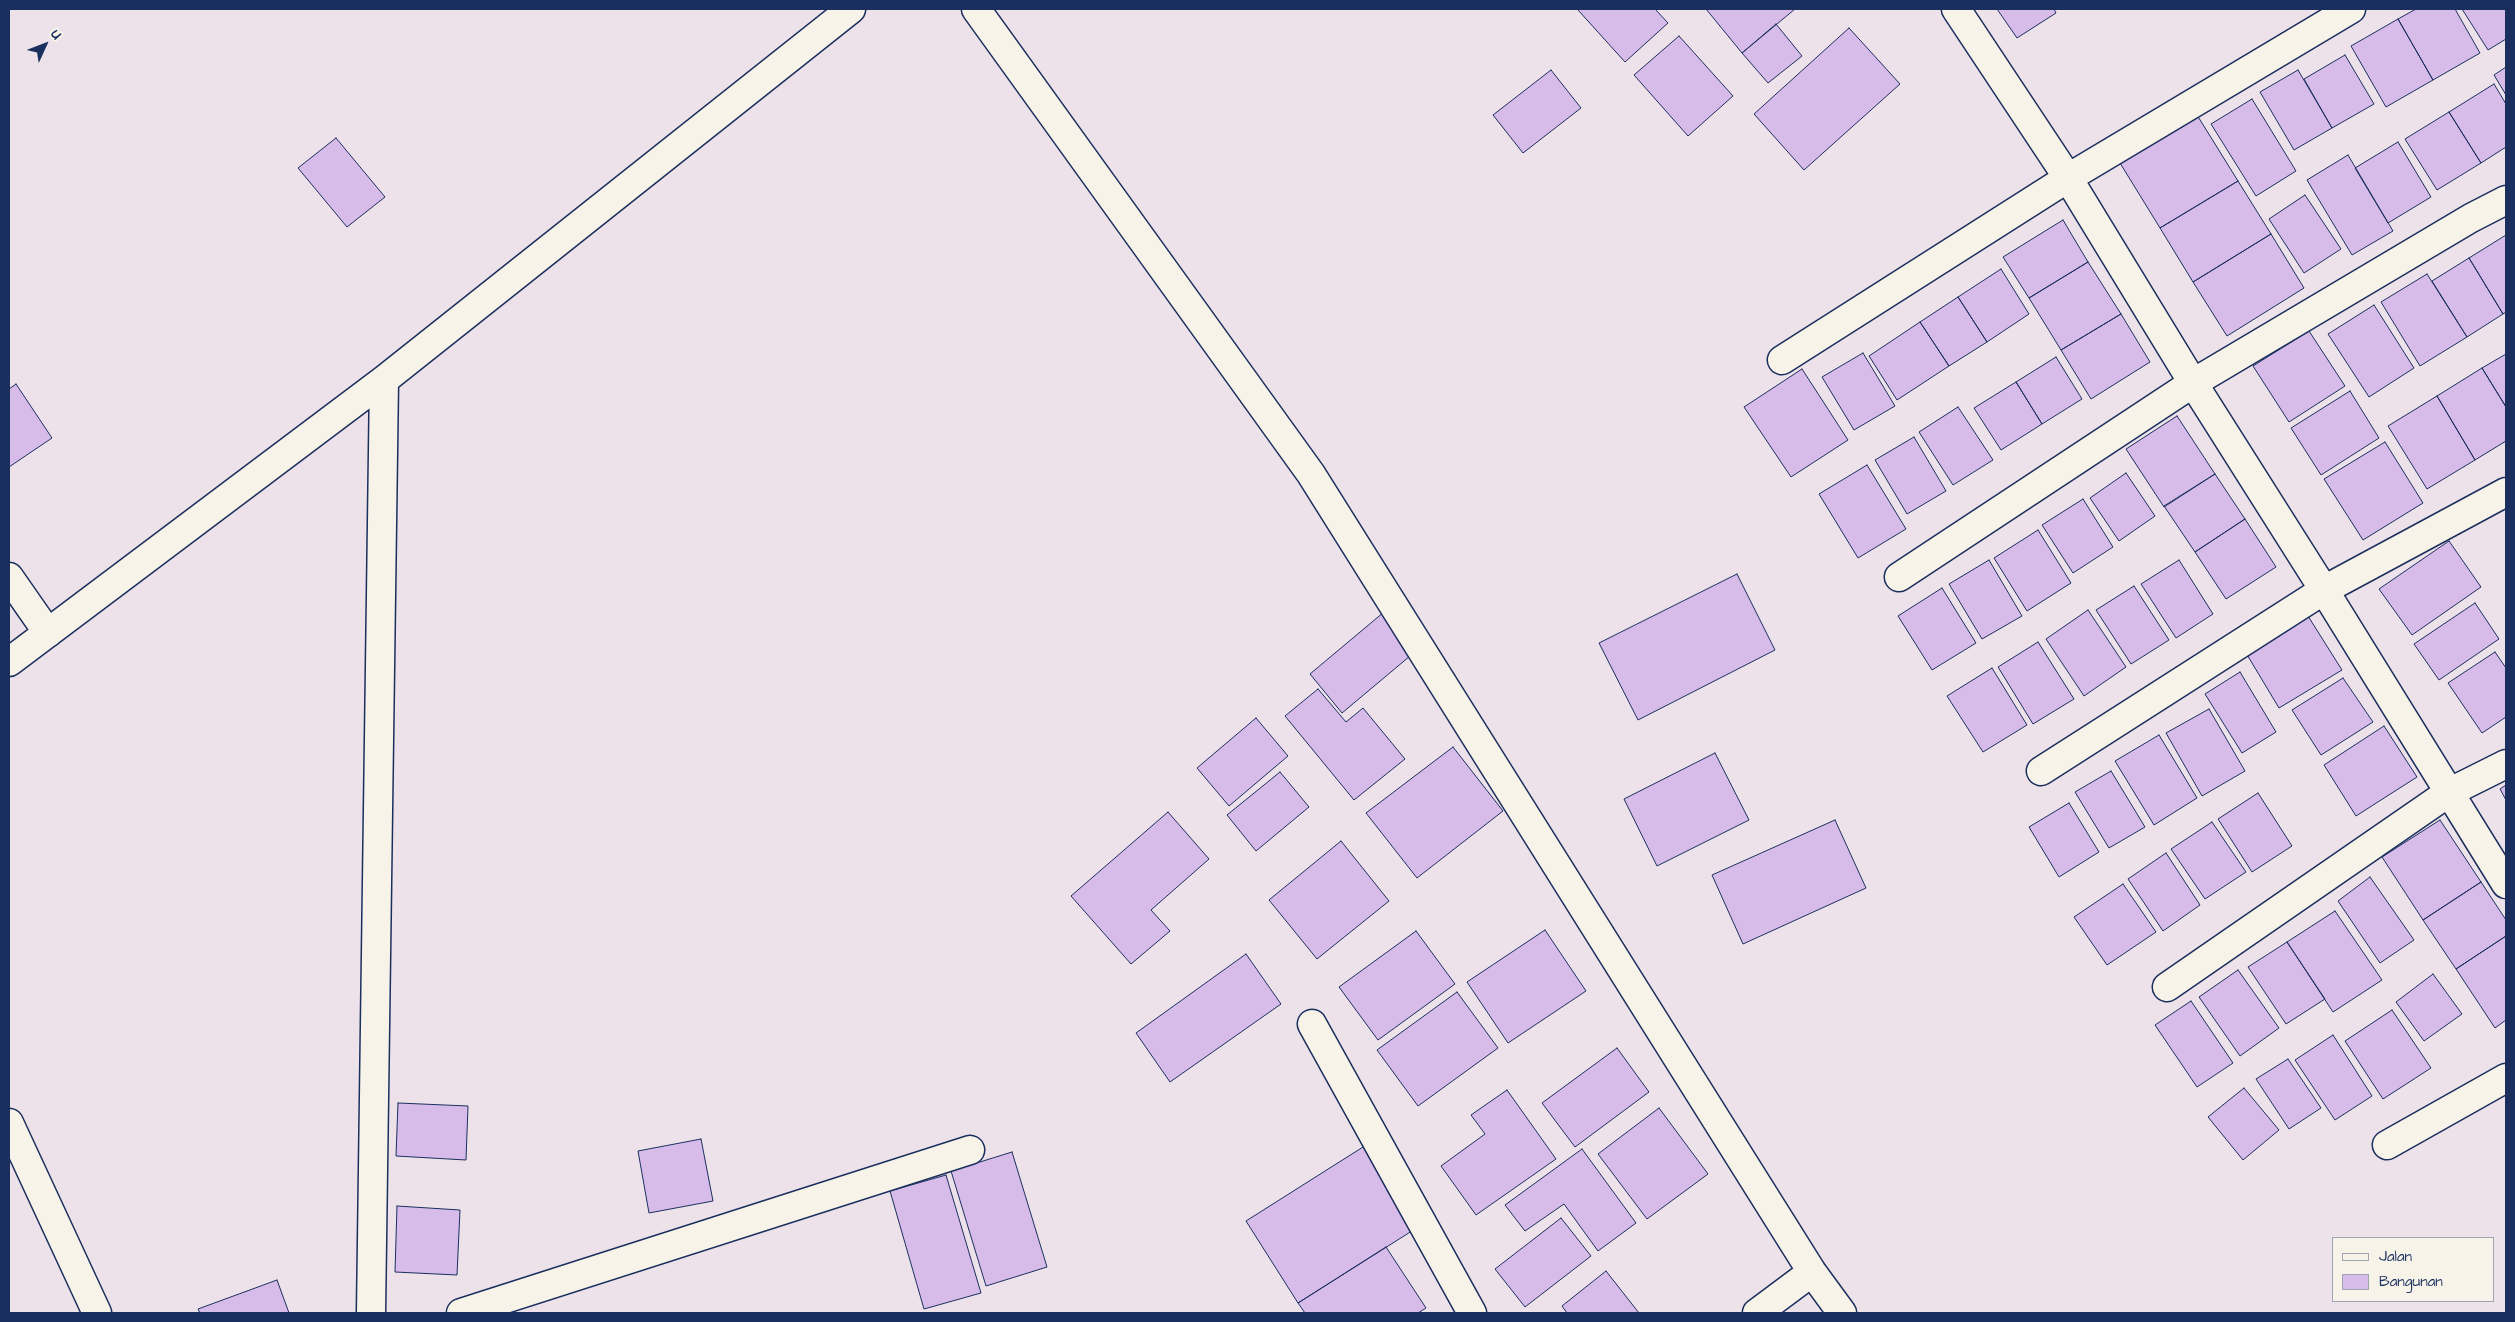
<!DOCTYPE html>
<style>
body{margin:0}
#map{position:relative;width:2515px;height:1322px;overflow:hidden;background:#ede2e9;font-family:"Architects Daughter",sans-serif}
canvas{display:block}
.frame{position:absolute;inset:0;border:10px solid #1b2f5e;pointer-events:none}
.legend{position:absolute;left:2332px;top:1237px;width:162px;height:65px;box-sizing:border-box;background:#f7f3e8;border:1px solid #9fa5b1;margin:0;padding:6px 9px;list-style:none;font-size:15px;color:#1b2f5e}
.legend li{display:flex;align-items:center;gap:10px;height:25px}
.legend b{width:25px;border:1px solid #9fa5b1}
.north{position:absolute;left:20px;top:20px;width:50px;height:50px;-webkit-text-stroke:4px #f7f3e8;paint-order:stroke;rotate:47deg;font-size:14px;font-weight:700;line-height:20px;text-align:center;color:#1b2f5e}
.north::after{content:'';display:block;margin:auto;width:18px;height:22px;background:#1b2f5e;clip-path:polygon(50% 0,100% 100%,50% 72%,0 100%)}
</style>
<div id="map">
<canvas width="2515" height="1322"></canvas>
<div class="frame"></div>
<ul class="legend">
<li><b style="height:6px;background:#f7f3e8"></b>Jalan</li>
<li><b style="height:14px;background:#d7bcea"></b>Bangunan</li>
</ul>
<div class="north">U</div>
</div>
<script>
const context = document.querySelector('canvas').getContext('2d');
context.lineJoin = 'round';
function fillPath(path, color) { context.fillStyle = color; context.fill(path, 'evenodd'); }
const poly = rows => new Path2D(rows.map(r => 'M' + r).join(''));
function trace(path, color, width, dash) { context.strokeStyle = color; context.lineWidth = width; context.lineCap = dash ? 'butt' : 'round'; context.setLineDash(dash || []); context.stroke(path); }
const building = poly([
 [1579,9,1655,9,1668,23,1625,62,1578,10,1579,9],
 [1706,9,1795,9,1742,53,1706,9],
 [1997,9,2054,9,2056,13,2017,38,1997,9],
 [2416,9,2455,9,2480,53,2433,80,2398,19,2416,9],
 [2462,9,2506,9,2506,39,2488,50,2462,9],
 [2398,19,2433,80,2386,107,2351,46,2398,19],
 [1776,24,1802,56,1768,83,1742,53,1776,24],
 [1849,28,1900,84,1804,170,1754,114,1849,28],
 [1679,36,1733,96,1688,136,1634,75,1679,36],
 [2345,55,2374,104,2332,128,2304,79,2345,55],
 [2506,67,2506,95,2494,75,2506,67],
 [1551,70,1581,108,1523,153,1493,115,1551,70],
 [2298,70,2332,128,2294,150,2260,92,2298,70],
 [2494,84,2506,104,2506,147,2481,163,2449,112,2494,84],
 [2252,99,2296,171,2256,196,2211,124,2252,99],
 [2449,112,2481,163,2437,190,2405,139,2449,112],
 [2197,115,2238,181,2160,228,2120,163,2197,115],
 [336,138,385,197,347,227,298,168,336,138],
 [2398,142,2431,197,2388,223,2355,168,2398,142],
 [2348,155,2393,231,2352,255,2307,180,2348,155],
 [2238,181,2271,234,2193,282,2160,228,2238,181],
 [2305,195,2341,249,2304,273,2269,219,2305,195],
 [2063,220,2088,262,2029,298,2003,257,2063,220],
 [2271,234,2304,288,2227,336,2193,282,2271,234],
 [2506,235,2506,312,2503,314,2469,258,2506,235],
 [2469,258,2503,314,2467,337,2432,281,2469,258],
 [2088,262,2121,314,2061,350,2029,298,2088,262],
 [2001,269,2029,314,1987,342,1958,297,2001,269],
 [2427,274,2467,337,2420,366,2381,302,2427,274],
 [1958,297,1987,342,1949,366,1920,322,1958,297],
 [2374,305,2414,368,2369,397,2328,334,2374,305],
 [2121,314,2150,362,2091,399,2061,350,2121,314],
 [1920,322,1949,366,1897,400,1869,356,1920,322],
 [2309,331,2345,386,2289,422,2253,366,2309,331],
 [1863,353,1895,406,1854,430,1822,377,1863,353],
 [2506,354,2506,407,2482,368,2506,354],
 [2056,357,2082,399,2042,424,2016,382,2056,357],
 [2482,368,2506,407,2506,441,2475,460,2437,396,2482,368],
 [1802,369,1848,440,1791,477,1744,407,1802,369],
 [2016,382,2042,424,2001,450,1974,408,2016,382],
 [16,384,52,438,9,467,9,389,16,384],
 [2350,391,2379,438,2321,475,2291,428,2350,391],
 [2437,396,2475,460,2427,489,2388,426,2437,396],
 [1958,407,1993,460,1953,485,1919,432,1958,407],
 [2177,416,2215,474,2164,507,2126,449,2177,416],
 [1914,437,1946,491,1907,514,1875,460,1914,437],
 [2385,442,2423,503,2363,540,2324,479,2385,442],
 [1867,465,1906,529,1858,558,1819,494,1867,465],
 [2126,473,2155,516,2119,541,2090,498,2126,473],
 [2215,474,2245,519,2195,552,2164,506,2215,474],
 [2083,499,2113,547,2073,573,2042,525,2083,499],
 [2245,519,2276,567,2226,599,2195,552,2245,519],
 [2038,530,2071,583,2027,611,1994,558,2038,530],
 [2449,541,2481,587,2412,635,2379,589,2449,541],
 [1989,560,2022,616,1982,639,1949,584,1989,560],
 [2179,560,2213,614,2176,638,2141,584,2179,560],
 [1737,574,1775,650,1638,720,1599,643,1737,574],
 [2134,586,2169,640,2131,664,2096,610,2134,586],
 [1942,588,1976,643,1932,670,1898,616,1942,588],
 [2475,603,2499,639,2439,680,2414,644,2475,603],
 [2088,610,2126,667,2084,696,2046,639,2088,610],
 [1384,612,1416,651,1342,713,1310,674,1384,612],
 [2308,616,2342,670,2279,708,2246,653,2308,616],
 [2038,642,2074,699,2033,724,1998,667,2038,642],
 [2495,652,2506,668,2506,717,2482,733,2448,683,2495,652],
 [1992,668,2027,725,1983,752,1947,696,1992,668],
 [2240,672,2276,732,2242,753,2205,694,2240,672],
 [2343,678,2373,722,2321,755,2292,710,2343,678],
 [1318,689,1346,722,1363,708,1405,759,1354,800,1285,716,1318,689],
 [2209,709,2245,771,2202,796,2166,733,2209,709],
 [1256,718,1288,756,1229,806,1197,768,1256,718],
 [2384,726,2417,777,2356,816,2324,765,2384,726],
 [2159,735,2197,798,2154,825,2115,761,2159,735],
 [1453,747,1503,811,1417,878,1366,813,1453,747],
 [1715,753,1749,820,1657,866,1624,799,1715,753],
 [2111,771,2145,827,2109,848,2075,792,2111,771],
 [1280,772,1309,807,1256,851,1227,815,1280,772],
 [2506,785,2506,800,2500,789,2506,785],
 [2258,793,2292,846,2252,872,2218,819,2258,793],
 [2069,803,2099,852,2059,877,2029,827,2069,803],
 [1168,812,1209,859,1151,910,1170,931,1131,964,1071,896,1168,812],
 [1835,820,1866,888,1743,944,1712,875,1835,820],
 [2440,820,2481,882,2423,920,2382,857,2440,820],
 [2212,822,2246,872,2205,899,2171,849,2212,822],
 [1341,841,1389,901,1317,959,1269,900,1341,841],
 [2166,853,2200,905,2163,931,2128,879,2166,853],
 [2370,877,2414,940,2380,963,2338,901,2370,877],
 [2481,882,2506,920,2506,936,2456,969,2423,920,2481,882],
 [2123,884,2156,932,2107,965,2074,917,2123,884],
 [2335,911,2382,980,2333,1012,2287,942,2335,911],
 [1545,930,1586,991,1508,1043,1467,982,1545,930],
 [1416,931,1455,984,1378,1040,1339,987,1416,931],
 [2506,936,2506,1020,2495,1028,2456,969,2506,936],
 [2287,942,2325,999,2286,1024,2248,967,2287,942],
 [1246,954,1281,1004,1170,1082,1136,1033,1246,954],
 [2238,970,2279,1028,2240,1056,2199,997,2238,970],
 [2433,974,2462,1014,2424,1041,2396,1002,2433,974],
 [1457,992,1498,1048,1418,1106,1377,1050,1457,992],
 [2191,1001,2233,1063,2197,1087,2155,1025,2191,1001],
 [2392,1010,2431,1068,2383,1099,2345,1041,2392,1010],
 [2333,1035,2372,1096,2335,1120,2295,1060,2333,1035],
 [1617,1048,1649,1092,1575,1147,1542,1103,1617,1048],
 [2288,1059,2321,1108,2289,1129,2256,1079,2288,1059],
 [2244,1088,2279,1130,2243,1160,2208,1117,2244,1088],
 [1507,1090,1556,1159,1476,1215,1441,1166,1485,1134,1471,1115,1507,1090],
 [398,1103,468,1106,466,1160,396,1156,398,1103],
 [1659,1108,1708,1174,1647,1219,1598,1154,1659,1108],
 [701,1139,713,1201,649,1213,638,1151,701,1139],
 [1363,1147,1415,1229,1298,1303,1246,1221,1363,1147],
 [1582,1149,1636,1223,1598,1251,1564,1204,1525,1231,1505,1205,1582,1149],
 [1012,1152,1047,1267,986,1286,951,1171,1012,1152],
 [946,1175,981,1293,924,1309,890,1191,946,1175],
 [397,1206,460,1210,457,1275,395,1272,397,1206],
 [1561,1218,1591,1256,1525,1307,1495,1269,1561,1218],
 [1386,1247,1426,1308,1418,1313,1305,1313,1298,1303,1386,1247],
 [1606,1271,1639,1313,1567,1313,1562,1306,1606,1271],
 [277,1280,289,1313,200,1313,198,1309,277,1280]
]);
fillPath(building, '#d7bcea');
trace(building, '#1b2f5e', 1);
const minor = poly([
 [976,9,1311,474,1812,1272,1842,1313],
 [1956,9,2068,178,2193,383,2324,590,2506,884],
 [1782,360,2068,178,2351,9],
 [9,577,48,633],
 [1899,577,2193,383,2471,218,2506,200],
 [9,662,384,380,851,9],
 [2041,771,2324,590,2506,492],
 [2167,987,2448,793,2506,764],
 [1312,1024,1472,1313],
 [9,1123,97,1313],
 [2387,1145,2506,1078],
 [371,1313,384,380],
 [461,1313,970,1150],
 [1757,1313,1812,1272]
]);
trace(minor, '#1b2f5e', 31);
trace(minor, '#f7f3e8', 28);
</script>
